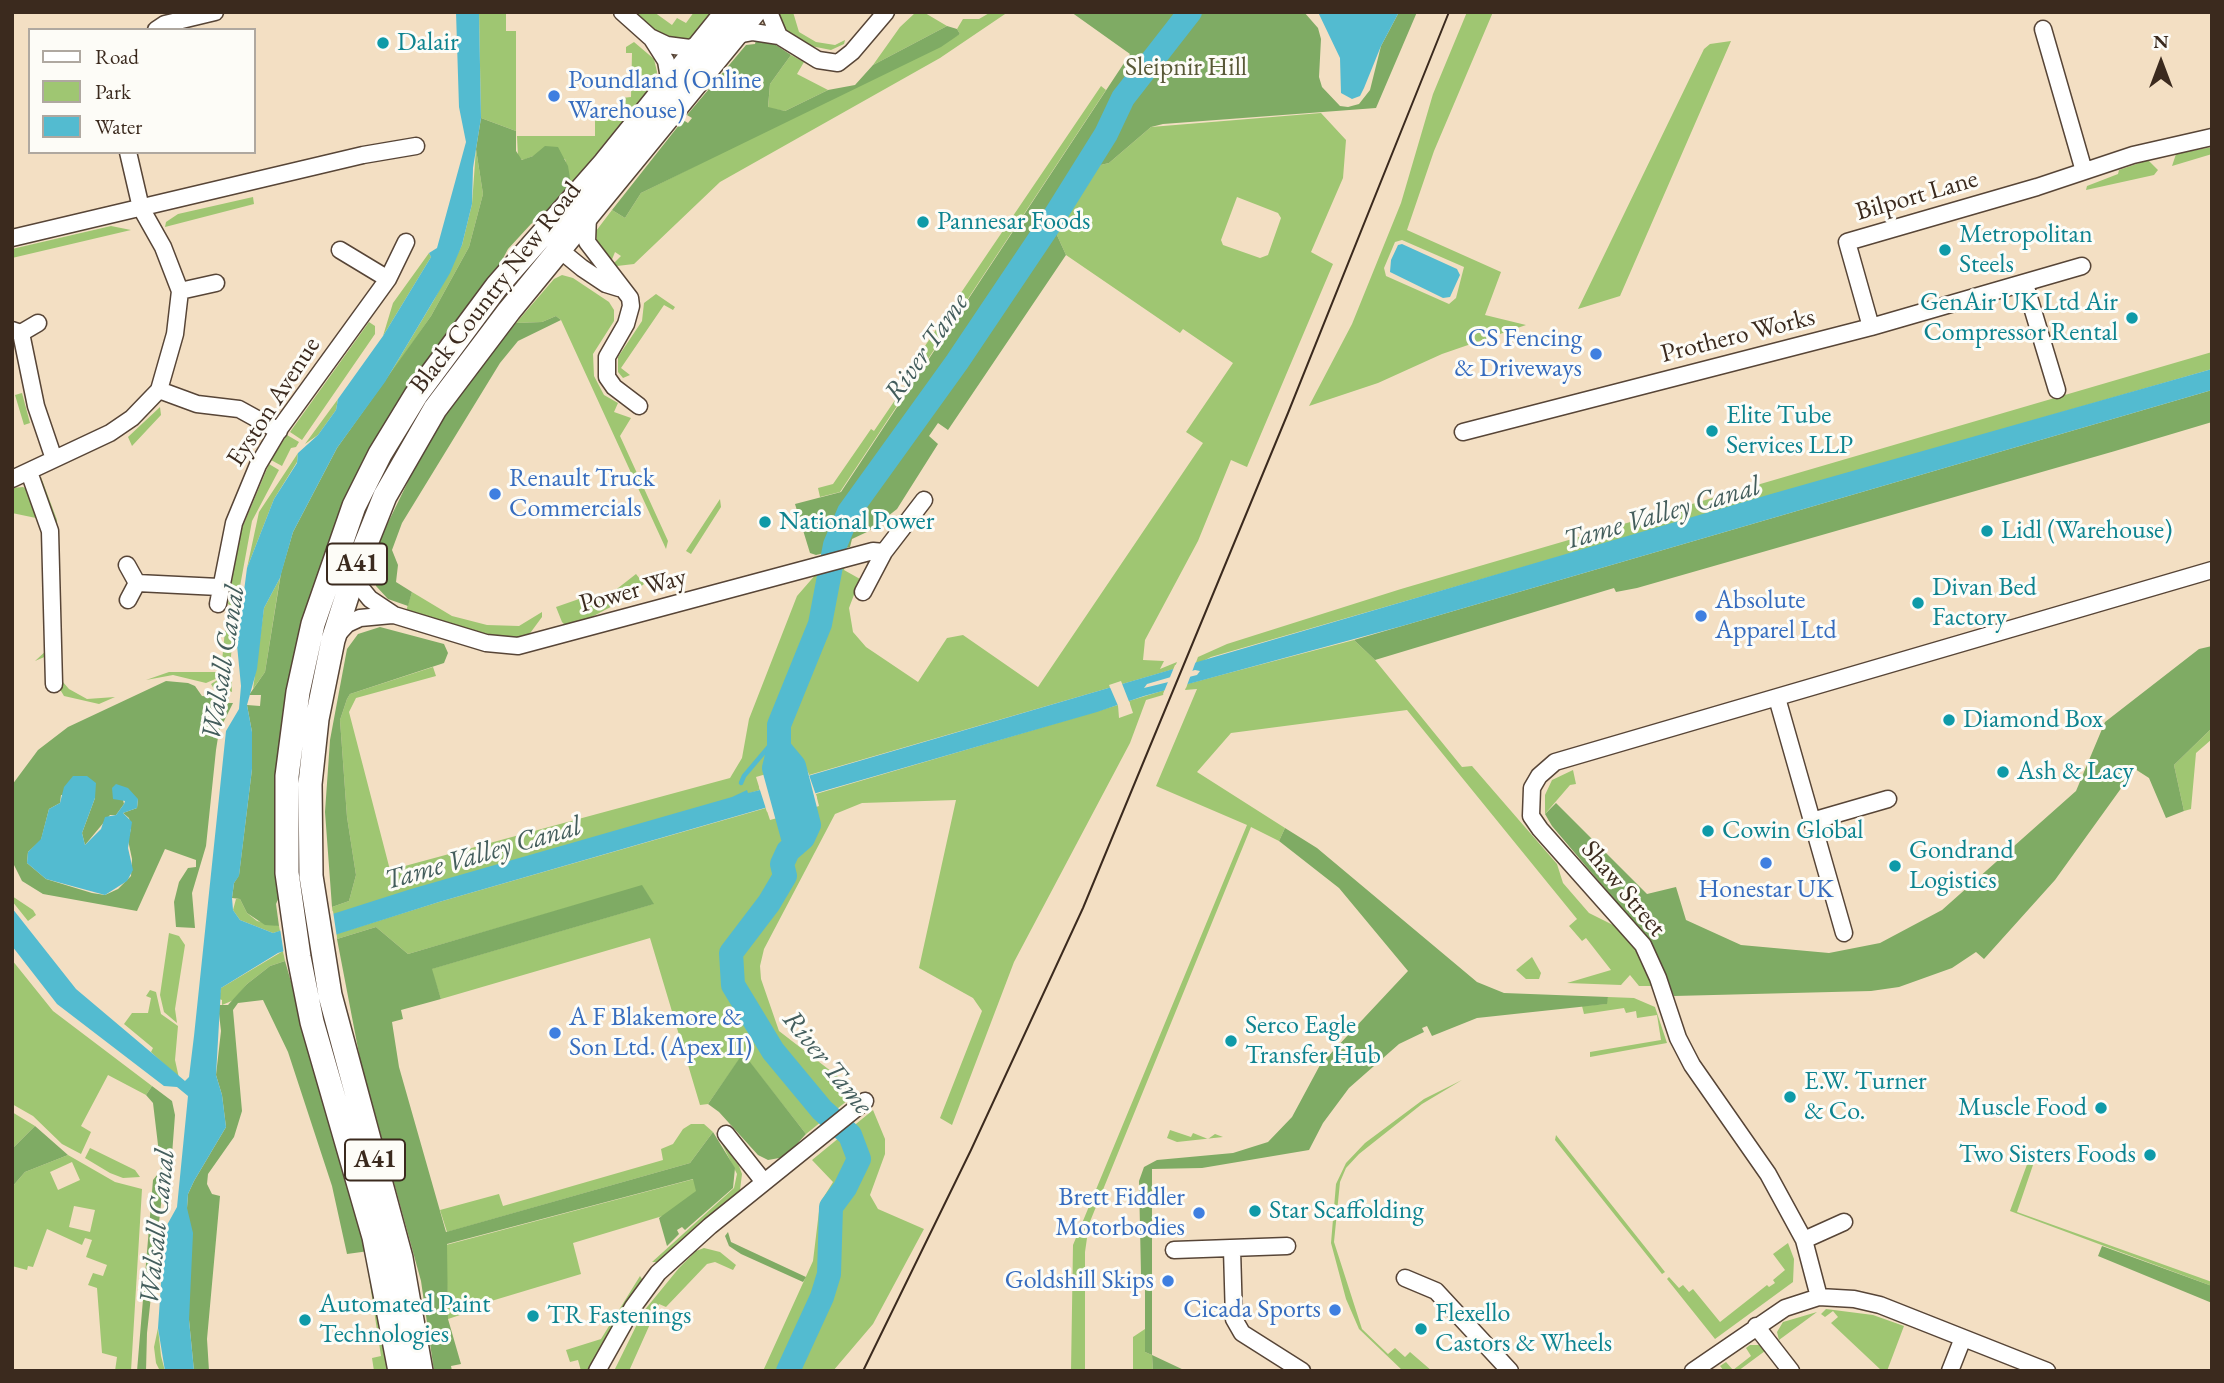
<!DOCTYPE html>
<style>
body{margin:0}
#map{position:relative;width:2224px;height:1383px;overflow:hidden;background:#f3dfc3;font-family:"EB Garamond",serif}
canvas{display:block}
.frame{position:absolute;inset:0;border:14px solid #3b2a1e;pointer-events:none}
.legend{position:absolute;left:28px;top:28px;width:228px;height:126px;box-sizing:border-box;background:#fdfcf7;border:2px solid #afa8a0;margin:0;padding:9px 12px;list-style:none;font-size:21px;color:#3b2a1e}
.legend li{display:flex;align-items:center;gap:14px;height:35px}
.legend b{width:35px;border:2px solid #afa8a0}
.north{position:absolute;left:2126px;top:28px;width:70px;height:70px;-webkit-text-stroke:5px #fdfcf7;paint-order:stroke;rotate:0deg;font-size:19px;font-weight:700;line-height:28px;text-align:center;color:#3b2a1e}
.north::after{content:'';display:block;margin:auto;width:24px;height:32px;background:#3b2a1e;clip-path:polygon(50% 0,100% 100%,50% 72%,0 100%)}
</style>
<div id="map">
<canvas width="2224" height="1383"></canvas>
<div class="frame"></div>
<ul class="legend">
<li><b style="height:9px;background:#fff"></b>Road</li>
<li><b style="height:19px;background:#9fc672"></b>Park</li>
<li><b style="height:19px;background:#53bbd0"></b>Water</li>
</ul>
<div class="north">N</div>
</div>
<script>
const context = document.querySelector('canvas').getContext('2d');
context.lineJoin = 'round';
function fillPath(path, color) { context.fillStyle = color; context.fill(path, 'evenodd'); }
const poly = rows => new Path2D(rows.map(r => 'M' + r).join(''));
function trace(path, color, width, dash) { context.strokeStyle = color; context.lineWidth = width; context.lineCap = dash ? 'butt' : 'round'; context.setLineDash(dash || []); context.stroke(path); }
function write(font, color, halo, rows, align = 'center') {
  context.font = font + ' "EB Garamond",serif'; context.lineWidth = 6; context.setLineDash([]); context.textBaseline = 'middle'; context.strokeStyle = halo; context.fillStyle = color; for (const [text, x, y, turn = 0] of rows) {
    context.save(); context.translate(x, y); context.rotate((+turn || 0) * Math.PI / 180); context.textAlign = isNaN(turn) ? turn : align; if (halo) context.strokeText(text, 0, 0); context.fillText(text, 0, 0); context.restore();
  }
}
fillPath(poly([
 [479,12,506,12,506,31,516,31,516,131,481,118],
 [635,12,654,12,672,25,677,18,686,23,694,12,718,12,692,39,684,42,657,32],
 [776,12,793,12,799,32,816,42,835,45,845,40,844,44,831,50,811,46,784,29],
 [991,12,1008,12,940,58,720,182,634,264,617,266,613,264,621,256,615,252,611,262,597,244,596,231,612,210,625,218,641,193,960,34,957,29,963,19,979,19],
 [1467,12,1493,12,1434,151,1407,230,1501,272,1485,315,1526,325,1442,354,1378,383,1309,406,1352,324,1401,203,1433,94],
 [1402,240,1464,267,1456,298,1449,304,1386,276,1384,268,1395,242],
 [915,13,925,13,947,26,873,65,900,27],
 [1731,41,1620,296,1578,309,1704,49,1710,44],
 [634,42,654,59,657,72,654,84,571,184,565,159,533,156,523,160,518,157,517,136,595,136,595,114,621,114,622,98,631,97,632,53,626,53,626,47],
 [791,55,804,62,797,74,828,90,785,111,768,108,770,84],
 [1101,86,1106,90,840,492,820,497,818,488,833,484,871,429,874,431,910,378,908,371],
 [1321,113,1346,140,1343,178,1311,252,1333,264,1247,467,1231,460,1198,541,1145,640,1143,660,1164,661,1160,669,1177,662,1174,669,809,775,804,763,756,777,760,790,333,915,332,907,349,901,356,875,347,817,340,720,347,699,350,694,433,667,436,676,356,698,349,712,390,870,730,778,742,758,749,719,797,596,817,573,845,565,844,570,860,579,849,608,853,632,866,647,918,682,947,638,963,635,1038,687,1203,443,1186,432,1233,363,1183,329,1180,333,1066,255,1051,222,1084,169,1109,163,1151,127],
 [1237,197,1278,213,1281,218,1268,255,1260,258,1223,245,1221,240],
 [2212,147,2212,154,2172,166,2176,154],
 [476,149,483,194,469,247,431,316,385,382,434,300,462,245,472,204],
 [2148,160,2158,170,2154,175,2086,190,2087,186,2118,174,2119,170],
 [253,197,254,204,165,227,166,222,178,214],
 [111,226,131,230,12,258,12,249],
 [429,253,431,257,383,336,393,303],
 [562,275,573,278,609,302,614,310,614,321,593,354,594,376,604,395,618,403,614,412,631,418,620,436,668,541,666,549,561,320,556,316,542,322,516,323,554,279],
 [656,294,675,307,673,310,664,305,621,368,630,375,623,378,618,372,618,357,642,321,644,303],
 [369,322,375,326,375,334,302,440,290,432],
 [2212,352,2212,369,1211,657,1195,665,1198,657,1227,644,1401,589],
 [22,393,30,423,24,425,15,395],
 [338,399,336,410,318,435,305,444],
 [160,407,161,415,132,446,128,437],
 [287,435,299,442,296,447,291,448,282,466,271,460],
 [298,453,297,462,274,499,247,568,259,512],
 [269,464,279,470,252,521,236,608,228,604,240,533],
 [41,477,57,520,62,681,69,689,87,699,115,697,99,704,64,696,58,686],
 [23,487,28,490,42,518,49,655,35,661,48,649,42,535,36,518,12,513,12,488],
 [720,499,721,507,691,554,686,551],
 [636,574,644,584,624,600,584,621,567,627,562,622,556,607,579,599,583,608,613,592],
 [280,578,265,672,253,689,264,608],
 [412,592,452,616,487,625,519,626,542,612,542,617,528,636,522,638,492,636,406,611],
 [227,609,235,612,230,667,220,677,206,683,173,675,146,680,169,672,221,672],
 [1354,640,1375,660,1462,767,1472,766,1557,864,1563,883,1589,913,1623,930,1633,940,1653,986,1639,986,1630,975,1621,985,1567,983,1611,970,1586,938,1582,941,1569,926,1577,919,1407,710,1231,733,1197,772,1285,828,1279,841,1251,827,1089,1224,1085,1252,1085,1371,1071,1371,1073,1245,1247,825,1156,786,1197,689,1185,690,1187,684],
 [231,671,232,692,229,691,229,698,219,697,211,684],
 [1165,690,1163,695,1146,700,1130,743,1014,962,952,1125,940,1118,982,1011,973,998,919,968,956,800,862,803,835,814,764,949,760,966,761,979,779,1031,858,1092,806,1134,743,1054,708,1104,700,1105,650,938,441,999,431,969,653,904,642,886,408,954,376,927,337,939,336,934,439,902,766,808,770,820,807,810,819,806,816,794,1118,705,1119,718,1133,713,1129,701],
 [2212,728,2212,739,2196,753,2191,809,2184,811,2174,765],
 [1573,770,1576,784,1570,785,1545,814,1545,795,1552,780],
 [12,896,33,910,36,915,28,921,12,901],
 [236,899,240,899,247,913,257,921,279,926,280,931,273,933,240,920,233,910],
 [169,933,179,936,185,945,175,1009,177,1023,164,1012,160,995],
 [283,951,285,961,270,966,247,984,234,1000,222,1005,222,1000,219,999,221,988],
 [1532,957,1541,973,1539,979,1526,979,1516,970],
 [12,960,53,1011,152,1086,146,1095,108,1075,81,1126,91,1132,81,1154,62,1144,33,1116,12,1104],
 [150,990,156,992,161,1014,178,1026,175,1060,179,1078,151,1052,153,1048,124,1024,132,1013,148,1013,151,998,146,996],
 [1608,997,1634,998,1655,1007,1667,1043,1590,1057,1590,1052,1661,1040,1657,1015,1637,1018,1636,1011,1626,1013,1624,1008,1584,1014,1582,1006,1606,1004],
 [1462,1080,1422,1104,1359,1154,1346,1168,1340,1182,1334,1242,1362,1329,1388,1354,1395,1348,1405,1357,1410,1352,1432,1371,1403,1371,1359,1329,1346,1299,1331,1243,1336,1184,1346,1163,1365,1143,1424,1099],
 [873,1110,885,1139,885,1154,870,1195,878,1209,924,1229,873,1324,833,1371,763,1371,813,1261,820,1203,833,1182,812,1160],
 [12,1112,35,1126,12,1149],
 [691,1124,704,1124,713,1132,690,1163,447,1232,440,1210,499,1194,503,1206,663,1160,661,1149,673,1144,683,1129],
 [1170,1130,1191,1137,1193,1133,1208,1139,1215,1134,1223,1137,1177,1142,1167,1138],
 [1556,1135,1665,1272,1662,1274,1555,1140],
 [721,1142,739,1166,742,1174,740,1190,659,1262,652,1262,734,1188,737,1174],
 [90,1148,135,1170,140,1177,123,1178,110,1173,85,1158],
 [68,1155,115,1182,142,1189,131,1371,115,1371,117,1357,102,1353,97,1288,88,1285,93,1273,103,1276,107,1265,86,1257,92,1240,85,1238,82,1245,47,1229,33,1267,28,1266,27,1270,12,1266,12,1187,25,1172],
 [72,1162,80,1180,58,1190,50,1172],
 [74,1206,95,1210,90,1232,69,1227],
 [2029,1159,2033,1165,2017,1212,2212,1282,2212,1286,2010,1211],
 [694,1179,697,1191,666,1215,573,1243,581,1274,468,1308,464,1301,457,1303,460,1315,448,1319,446,1245],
 [1788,1243,1794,1259,1793,1282,1715,1339,1667,1279,1669,1277,1679,1288,1683,1285,1689,1292,1693,1289,1720,1322,1767,1285,1769,1287,1775,1283,1773,1280,1785,1270,1773,1254],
 [704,1248,720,1252,736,1265,733,1270,715,1262,707,1264,666,1307,659,1304,629,1371,614,1371,643,1312,679,1268,696,1251],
 [369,1251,393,1371,374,1371,372,1358,381,1356,365,1252],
 [640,1276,644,1282,590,1371,581,1371,578,1360,570,1362,566,1350,601,1339],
 [1826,1309,1873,1315,1904,1326,1887,1371,1882,1371,1831,1323,1838,1317,1833,1311,1825,1317,1821,1314],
 [1817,1312,1779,1340,1777,1332,1783,1322],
 [158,1328,161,1356,165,1371,160,1371,156,1363,154,1347],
 [1145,1329,1145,1352,1152,1355,1153,1371,1133,1371,1133,1337],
 [1750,1345,1759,1345,1765,1351,1738,1371,1724,1371,1720,1366,1726,1362,1733,1370,1751,1356,1746,1348]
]), '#9fc672');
fillPath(poly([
 [1071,12,1304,12,1318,28,1321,39,1319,77,1322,87,1340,106,1348,107,1359,104,1370,90,1381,46,1399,12,1417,12,1376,108,1163,124,1151,127,1109,163,1084,169,1051,222,1066,255,948,430,938,423,929,436,938,444,897,509,869,531,852,539,850,547,816,555,810,553,795,504,841,492,1130,54],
 [947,26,957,29,960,34,941,47,641,193,625,218,612,210,683,120,688,123,692,118,687,115,746,45,755,44,756,40,773,43,791,55,770,84,768,107,785,111,828,90,855,85,873,65],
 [481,118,516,131,516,151,522,160,533,156,545,146,558,147,568,166,571,184,565,190,569,193,558,206,531,224,508,249,492,279,341,512,330,539,308,604,279,897,276,904,279,926,265,925,247,913,240,899,232,898,234,883,239,875,252,769,252,732,247,705,260,706,261,695,249,695,265,672,281,573,293,532,337,448,431,316,469,247,483,194,476,149],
 [556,316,561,320,518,341,500,363,402,523,392,550,398,565,396,582,412,592,408,606,388,599,376,586,379,541,423,451,466,384,516,323,542,322],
 [2212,390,2212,422,2115,451,1637,588,1616,592,1614,588,1375,660,1354,640],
 [380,627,444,644,448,653,444,663,350,694,347,699,340,720,347,817,356,875,349,901,332,907,325,812,330,740,347,649,358,634],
 [2212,646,2212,728,2174,765,2184,811,2166,818,2149,778,2135,769,2055,880,1984,959,1976,952,1952,968,1899,987,1871,991,1674,996,1651,943,1552,826,1545,814,1556,803,1647,894,1676,887,1686,920,1741,945,1829,953,1880,943,1942,910,2076,791,2105,722,2199,649],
 [166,681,188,683,195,686,202,696,229,698,228,703,233,703,219,731,216,750,206,846,192,893,195,928,176,927,174,902,179,882,188,868,196,867,196,860,165,849,137,911,43,894,22,881,12,861,12,785,38,750,68,727],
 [61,795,95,798,82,833,85,845,110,815,116,815,124,804,123,800,138,799,137,808,123,813,129,818,131,829,128,840,132,859,131,876,118,889,105,895,92,893,46,879,27,863,28,852,41,840,49,809,60,803],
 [1285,828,1317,848,1477,982,1504,993,1608,997,1607,1004,1477,1018,1432,1036,1427,1026,1422,1028,1424,1032,1399,1044,1349,1088,1323,1123,1309,1150,1202,1168,1152,1169,1152,1355,1186,1371,1153,1371,1152,1355,1145,1352,1145,1288,1141,1274,1139,1181,1144,1167,1157,1160,1233,1153,1268,1142,1292,1117,1320,1065,1408,971,1339,888,1279,841],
 [642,885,654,904,432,969,441,999,401,1010,403,1019,392,1022,399,1067,446,1232,690,1163,713,1132,735,1168,733,1188,685,1230,682,1227,677,1230,679,1234,667,1246,659,1218,696,1191,693,1179,447,1244,448,1319,461,1364,451,1366,452,1371,434,1371,421,1281,360,1059,337,939,376,927,408,954],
 [285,961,369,1251,347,1254,332,1186,288,1052,263,1000,238,1003,233,1010,242,1111,234,1137,208,1174,207,1184,212,1194,220,1196,207,1339,209,1371,194,1371,189,1320,187,1208,188,1194,194,1181,226,1127,222,1095,216,1075,221,1031,218,1005,228,1005,247,984,270,966],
 [743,1053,806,1134,785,1157,768,1160,758,1155,719,1112,708,1104],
 [152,1086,172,1101,175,1115,171,1168,163,1186,147,1333,146,1371,137,1371,153,1180,161,1170,153,1103,146,1095],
 [35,1126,68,1155,25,1172,12,1187,12,1149],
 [728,1232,731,1242,806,1277,803,1282,741,1254,729,1246,725,1236],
 [2102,1246,2212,1286,2212,1303,2098,1256]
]), '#7fab64');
fillPath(poly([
 [456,12,479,12,481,118,473,168,472,204,462,245,450,273,385,382,337,448,293,532,280,578,264,608,257,669,247,705,252,732,252,769,239,876,234,883,232,898,233,910,240,920,273,933,411,889,732,797,747,790,748,793,760,790,1771,494,2212,369,2212,390,1402,626,1144,696,1097,712,439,902,278,953,221,988,216,1075,222,1095,226,1127,194,1181,188,1194,187,1208,193,1233,189,1320,194,1371,165,1371,158,1328,162,1269,167,1225,177,1207,188,1096,177,1087,164,1086,57,1004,12,946,12,908,76,989,185,1081,189,1077,194,1036,226,731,239,709,241,686,237,645,247,568,274,499,297,463,298,453,318,435,336,410,338,399,383,336,431,257,429,253,437,248,466,142,459,107],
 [1195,670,1200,671,1197,675,1144,688,1147,684],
 [1318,12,1399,12,1381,46,1364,88,1360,96,1352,99,1341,93,1340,58],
 [1402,244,1457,269,1460,275,1450,297,1443,298,1390,272,1391,260,1398,245],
 [73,776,87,776,96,783,95,798,82,833,85,845,101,829,105,817,116,815,124,804,125,801,113,799,112,788,116,784,128,788,138,799,137,808,123,813,132,822,128,848,133,870,127,881,105,895,46,879,27,863,28,852,41,839,49,809,60,803,64,787]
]), '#53bbd0');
fillPath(poly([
 [1196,661,1186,688,1163,694,1175,665],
 [1121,681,1130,704,1119,708,1109,685],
 [808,772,817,798,767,812,759,787],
 [333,911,337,938,284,955,280,928]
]), '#f3dfc3');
trace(poly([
 [741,783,744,776,777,737]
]), '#53bbd0', 4.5);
trace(poly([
 [779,748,774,768,795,845],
 [788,1371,822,1297,829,1274,831,1207,845,1188,859,1159,850,1135,822,1110,773,1051,733,985,731,953,769,903,785,876,782,864,788,851,803,838,809,825,794,766,779,748,779,725,820,624,835,545,849,512,957,362,1051,222,1106,134,1123,98,1190,12]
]), '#53bbd0', 24);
const minor = poly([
 [622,12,650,37,667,45,690,48,702,43],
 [769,12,779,36],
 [2043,29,2084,171],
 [156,30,165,24,215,12],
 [737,35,753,32,779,36,818,60,838,63,852,52,886,12],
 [652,39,666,61,670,84],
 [588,215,587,242,630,298,631,306,626,324,607,357,607,377,614,387,639,406],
 [12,238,363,155,416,146],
 [556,243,560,250,582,268,606,284,619,288],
 [340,250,388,279],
 [2025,284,2057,390],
 [180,291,216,283],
 [1871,327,1847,242,2037,187,2133,155,2212,137],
 [12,330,21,333,36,406,54,459],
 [21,333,38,323],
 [159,390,197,404,239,409,279,431],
 [1463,432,1871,327,2082,266],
 [29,472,50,531,54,684],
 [12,479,110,433,132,418,159,390,175,334,180,291,163,247,141,208,128,152],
 [127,565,137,583],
 [355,571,361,588,370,599,394,615,486,643,518,646,873,551,884,552],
 [863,592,884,552,924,500],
 [128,600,137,583,219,587],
 [218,604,234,523,258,465,280,428,388,279,406,242],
 [337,635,347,624,360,618,392,615],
 [1777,698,1844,933],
 [1812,821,1888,799],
 [726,1134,764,1182],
 [1804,1240,1844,1222],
 [1232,1249,1234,1319,1242,1333,1302,1371],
 [1174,1250,1287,1246],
 [1405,1278,1436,1291,1510,1371],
 [1819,1297,1804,1240,1768,1174,1692,1065,1678,1038,1658,978,1643,945,1540,829,1531,816,1532,788,1539,776,1555,762,2212,570],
 [1756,1326,1791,1371],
 [597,1371,633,1307,658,1273,710,1226,865,1101],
 [1693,1371,1785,1308,1819,1297,1854,1299,1880,1305,2047,1371],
 [1950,1371,1963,1338]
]);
const highway = poly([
 [400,1371,374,1237,312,1022,299,957,287,873,287,776,298,692,313,624,354,506,380,454,416,395,497,286,605,163,727,12],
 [421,1371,401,1258,330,995,311,876,310,784,317,719,333,640,355,571,385,496,435,409,509,311,754,12]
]);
trace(minor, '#574537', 19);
trace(highway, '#574537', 26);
trace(minor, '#fff', 16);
trace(highway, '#fff', 23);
trace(poly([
 [863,1371,971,1150,1083,908,1288,413,1449,12]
]), '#3b2a1e', 2);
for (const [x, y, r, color] of [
 [383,43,7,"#0f9aa8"],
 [554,96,7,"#3f7fe0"],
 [923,222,7,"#0f9aa8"],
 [1945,250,7,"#0f9aa8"],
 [2132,318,7,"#0f9aa8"],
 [1596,354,7,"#3f7fe0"],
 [1712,431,7,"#0f9aa8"],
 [495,494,7,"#3f7fe0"],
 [765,522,7,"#0f9aa8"],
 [1987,531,7,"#0f9aa8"],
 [1918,603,7,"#0f9aa8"],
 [1701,616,7,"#3f7fe0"],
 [1949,720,7,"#0f9aa8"],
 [2003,772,7,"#0f9aa8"],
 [1708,831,7,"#0f9aa8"],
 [1766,863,7,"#3f7fe0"],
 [1895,866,7,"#0f9aa8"],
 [555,1033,7,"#3f7fe0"],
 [1231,1041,7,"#0f9aa8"],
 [1790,1097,7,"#0f9aa8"],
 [2101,1108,7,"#0f9aa8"],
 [2150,1155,7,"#0f9aa8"],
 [1255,1211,7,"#0f9aa8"],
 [1199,1213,7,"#3f7fe0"],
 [1168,1281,7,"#3f7fe0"],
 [1335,1310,7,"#3f7fe0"],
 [533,1316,7,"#0f9aa8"],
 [305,1320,7,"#0f9aa8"],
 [1421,1329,7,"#0f9aa8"]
]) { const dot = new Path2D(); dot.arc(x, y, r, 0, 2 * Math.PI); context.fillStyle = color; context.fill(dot); trace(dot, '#fdfcf7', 2.5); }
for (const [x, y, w] of [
 [357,564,60],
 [375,1160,60]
]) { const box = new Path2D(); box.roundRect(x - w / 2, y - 20.5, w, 41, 5); context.fillStyle = '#fdfcf7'; context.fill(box); trace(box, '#3b2a1e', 2); }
write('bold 24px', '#3b2a1e', null, [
 ["A41",357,564],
 ["A41",375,1160]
]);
write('26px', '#0d838f', '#fdfcf7', [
 ["Dalair",397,43],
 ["Pannesar Foods",937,222],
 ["Metropolitan",1959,235],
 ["Steels",1959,265],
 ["GenAir UK Ltd Air",2118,303,"right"],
 ["Compressor Rental",2118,333,"right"],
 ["Elite Tube",1726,416],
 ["Services LLP",1726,446],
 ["National Power",779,522],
 ["Lidl (Warehouse)",2001,531],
 ["Divan Bed",1932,588],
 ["Factory",1932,618],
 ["Diamond Box",1963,720],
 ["Ash & Lacy",2017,772],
 ["Cowin Global",1722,831],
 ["Gondrand",1909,851],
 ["Logistics",1909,881],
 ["Serco Eagle",1245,1026],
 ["Transfer Hub",1245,1056],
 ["E.W. Turner",1804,1082],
 ["& Co.",1804,1112],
 ["Muscle Food",2087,1108,"right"],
 ["Two Sisters Foods",2136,1155,"right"],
 ["Star Scaffolding",1269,1211],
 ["Automated Paint",319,1305],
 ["Technologies",319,1335],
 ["Flexello",1435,1314],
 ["Castors & Wheels",1435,1344],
 ["TR Fastenings",547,1316]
], 'left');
write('26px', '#595937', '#fdfcf7', [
 ["Sleipnir Hill",1186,68]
]);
write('26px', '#366cbe', '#fdfcf7', [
 ["Poundland (Online",568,81],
 ["Warehouse)",568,111],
 ["CS Fencing",1582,339,"right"],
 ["& Driveways",1582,369,"right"],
 ["Renault Truck",509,479],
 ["Commercials",509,509],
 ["Absolute",1715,601],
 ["Apparel Ltd",1715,631],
 ["Honestar UK",1766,890,"center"],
 ["A F Blakemore &",569,1018],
 ["Son Ltd. (Apex II)",569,1048],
 ["Brett Fiddler",1185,1198,"right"],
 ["Motorbodies",1185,1228,"right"],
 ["Goldshill Skips",1154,1281,"right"],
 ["Cicada Sports",1321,1310,"right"]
], 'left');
write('26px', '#3b2a1e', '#fdfcf7', [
 ["Bilport Lane",1917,196,-16],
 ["Black Country New Road",496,288,-52],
 ["Prothero Works",1738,336,-14],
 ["Eyston Avenue",274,402,-57],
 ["Power Way",633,591,-15],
 ["Shaw Street",1623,889,50]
]);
write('italic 28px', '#435d5c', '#fdfcf7', [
 ["River Tame",927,348,-55],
 ["Tame Valley Canal",1662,514,-16],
 ["Walsall Canal",224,663,-81],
 ["Tame Valley Canal",483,854,-16],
 ["River Tame",827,1063,51],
 ["Walsall Canal",158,1227,-84]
]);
</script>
